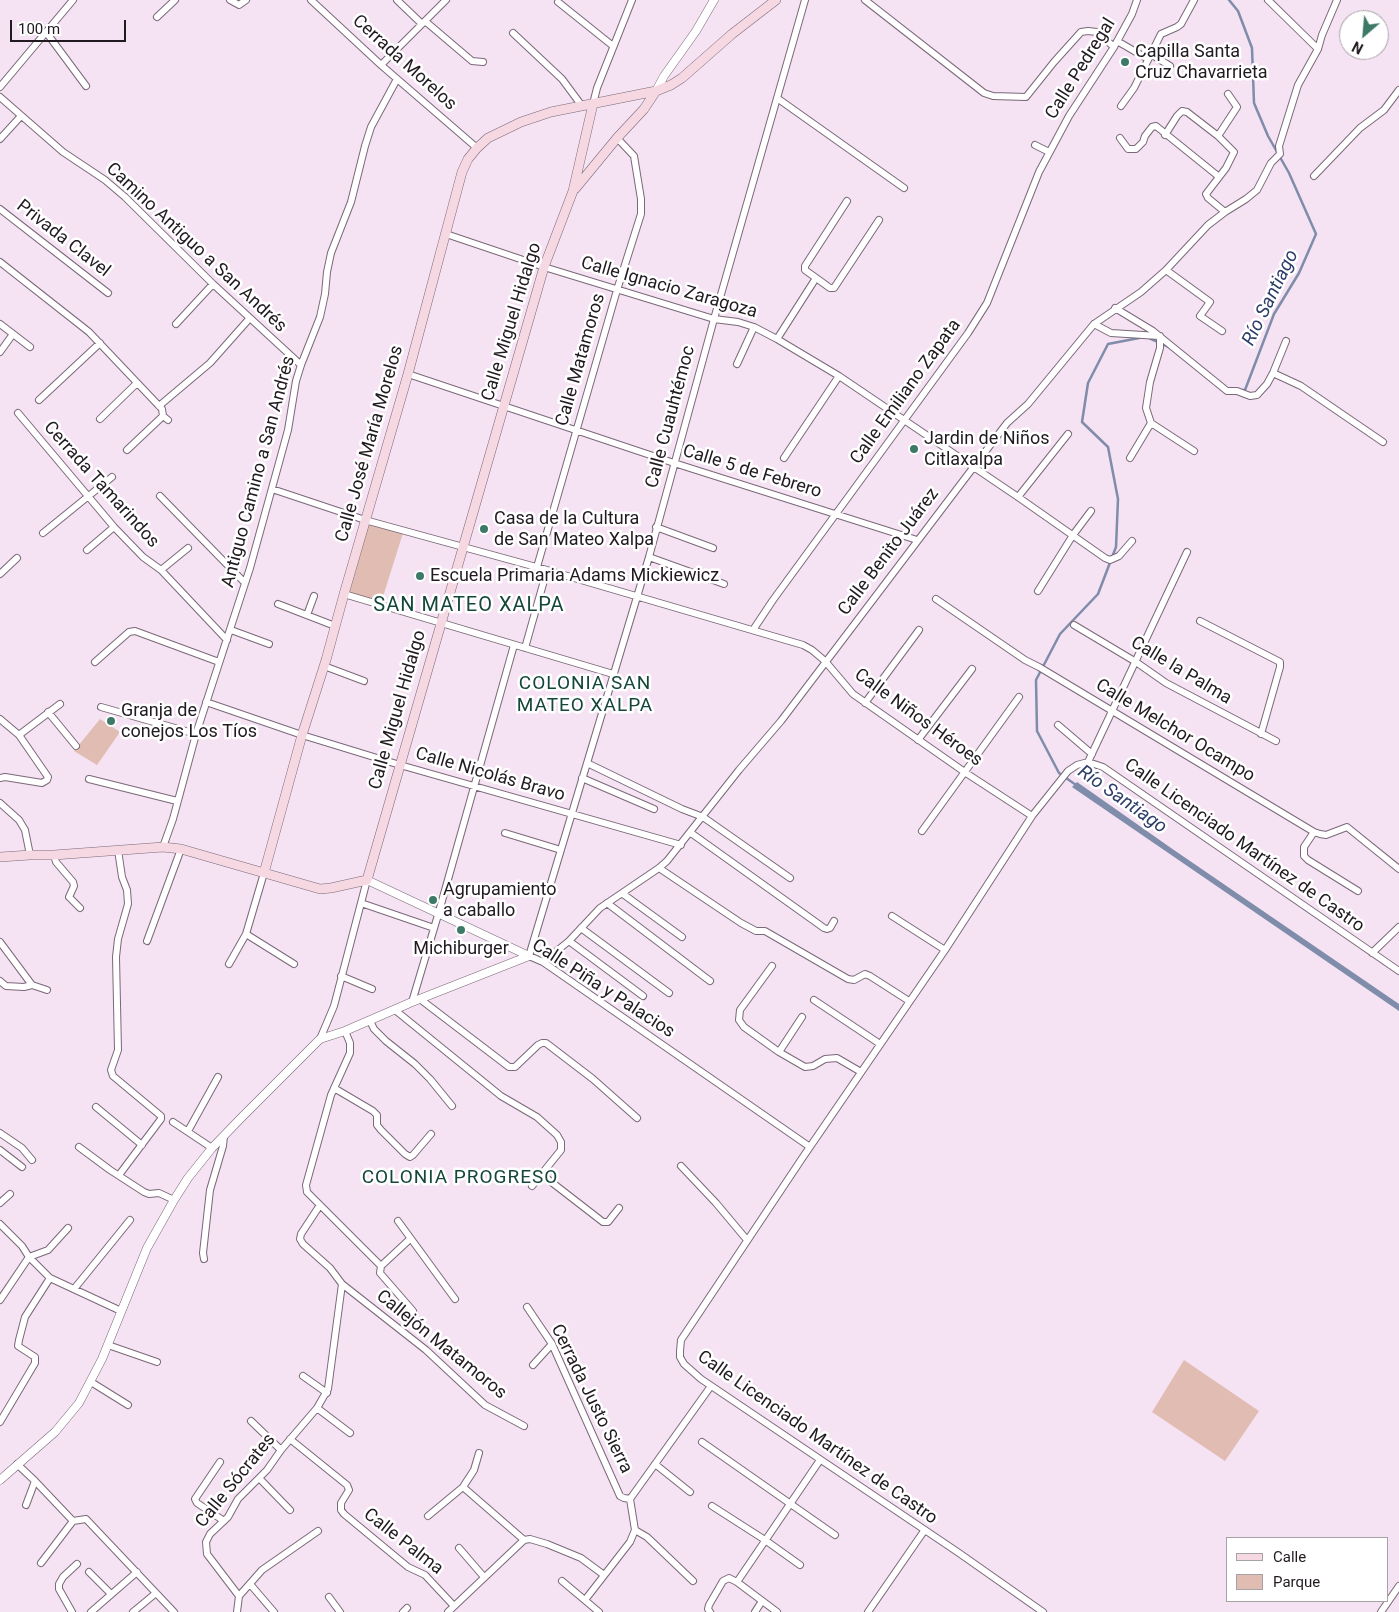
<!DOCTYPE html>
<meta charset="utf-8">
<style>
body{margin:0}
#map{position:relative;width:1399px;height:1612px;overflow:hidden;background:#f5e2f3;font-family:Roboto,sans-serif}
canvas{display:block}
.legend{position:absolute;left:1226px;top:1537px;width:162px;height:65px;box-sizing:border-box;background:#fff;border:1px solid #a6a3a6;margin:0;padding:6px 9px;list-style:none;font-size:15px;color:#211a20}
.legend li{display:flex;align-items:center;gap:10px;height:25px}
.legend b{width:25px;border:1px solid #a6a3a6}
.north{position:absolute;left:1339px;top:10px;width:50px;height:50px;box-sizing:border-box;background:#fff;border:1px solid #a6a3a6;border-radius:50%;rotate:207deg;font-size:14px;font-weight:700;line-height:20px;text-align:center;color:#211a20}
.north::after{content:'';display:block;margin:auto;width:18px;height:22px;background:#3c7966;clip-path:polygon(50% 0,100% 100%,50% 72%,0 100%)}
.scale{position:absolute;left:10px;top:20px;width:116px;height:22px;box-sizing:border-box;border:2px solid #211a20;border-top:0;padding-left:6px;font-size:15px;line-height:18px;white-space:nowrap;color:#211a20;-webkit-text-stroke:4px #fff;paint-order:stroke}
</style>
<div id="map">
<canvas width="1399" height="1612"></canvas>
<ul class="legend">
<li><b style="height:6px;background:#f5d8e1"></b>Calle</li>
<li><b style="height:14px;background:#e1bcb3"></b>Parque</li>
</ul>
<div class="north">N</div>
<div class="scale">100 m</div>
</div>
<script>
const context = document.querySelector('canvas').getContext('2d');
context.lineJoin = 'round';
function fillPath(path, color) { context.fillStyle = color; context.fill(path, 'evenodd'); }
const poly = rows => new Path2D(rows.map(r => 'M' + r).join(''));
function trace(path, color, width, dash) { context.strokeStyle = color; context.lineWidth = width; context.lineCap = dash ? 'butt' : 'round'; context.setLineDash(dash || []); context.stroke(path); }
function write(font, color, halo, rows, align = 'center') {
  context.font = font + ' Roboto,sans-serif'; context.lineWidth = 5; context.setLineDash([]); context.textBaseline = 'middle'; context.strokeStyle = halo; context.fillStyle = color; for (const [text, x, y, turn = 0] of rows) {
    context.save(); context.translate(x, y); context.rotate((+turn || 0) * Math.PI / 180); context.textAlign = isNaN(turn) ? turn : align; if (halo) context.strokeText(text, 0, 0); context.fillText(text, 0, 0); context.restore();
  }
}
fillPath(poly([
 [369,522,403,533,381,603,348,593],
 [100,719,120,732,97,765,74,751],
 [1184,1360,1259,1411,1225,1461,1152,1412]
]), '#e1bcb3');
fillPath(poly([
 [1077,782,1171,848,1399,1004,1399,1011,1072,787]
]), '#7f8caa');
trace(poly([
 [1229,0,1238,11,1252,48,1254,103,1268,136,1289,173,1316,234,1299,273,1274,314,1245,390,1243,390],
 [1149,338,1169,347],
 [1076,785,1059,773,1037,731,1036,680,1060,634,1098,594,1116,547,1118,499,1108,447,1082,422,1088,383,1108,344,1139,338]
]), '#7f8caa', 2.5);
const minor = poly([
 [230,0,239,5,246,0],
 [311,0,381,65,477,148],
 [397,0,422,24],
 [805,0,714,319,649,557,529,956,543,962,810,1147],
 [865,0,984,93,993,96,1026,97,1054,62,1081,32,1088,31,1097,32,1114,47],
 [1268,0,1318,49],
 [558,2,613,46],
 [157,17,175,0],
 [425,21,472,61,483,62],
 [46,32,86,86],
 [513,33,562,79,582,106],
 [1117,41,1148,59],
 [1151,54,1170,66],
 [381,65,446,0],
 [0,87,73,0],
 [0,97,63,152,105,180,125,197,213,284,301,365],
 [777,98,904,188],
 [593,104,597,88,632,0],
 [1121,106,1134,88,1161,34,1177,27,1181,24,1194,0],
 [1165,135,1177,116,1182,111,1187,112,1218,136,1234,152,1226,168,1206,194,1208,198,1225,212],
 [1218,136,1237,107,1228,94],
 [1120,138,1128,149,1136,149,1143,142,1145,136,1152,127,1156,126,1218,176],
 [0,139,21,116],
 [1035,145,1049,152],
 [1314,176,1360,128,1384,110,1399,90],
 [847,201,805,266,805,270,830,288,834,288,836,285,879,220],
 [0,209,108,293],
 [446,234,544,267,714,319,738,322,754,327,777,339,839,376,1018,497,1105,558,1110,560,1119,556,1132,541],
 [0,262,89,332,162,409,163,416,168,420],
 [1166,270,1210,302,1200,316,1222,331],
 [1115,308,1153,331,1227,391,1237,391,1250,396,1257,395,1267,384,1273,373,1286,341],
 [0,324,30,347],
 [176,324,213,284],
 [1094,324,1111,333,1159,336],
 [777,339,816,278],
 [0,352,13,334],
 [737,364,754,327],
 [1273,373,1301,386,1383,442],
 [408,374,674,463,917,540],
 [39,400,100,343],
 [159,406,210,363,249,319],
 [18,413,114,527,143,557,161,570,227,640],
 [100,419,137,383],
 [1151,423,1194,451],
 [127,450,163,416],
 [784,458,839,376],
 [1130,458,1151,423,1146,408,1150,382,1160,348,1160,336],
 [272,489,365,520,547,570,803,645,812,650,825,661,853,694,966,773,1032,816],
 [160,496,245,583],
 [1018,497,1068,434],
 [656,527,713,548],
 [43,533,112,477],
 [87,550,114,527],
 [649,557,724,584],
 [537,567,617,290,641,214,641,199,634,156,617,138],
 [161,570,188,548],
 [0,574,17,558],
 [1038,591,1073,535,1091,511],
 [344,594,613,674],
 [936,599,1025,660,1039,667,1314,832,1320,834,1326,835,1347,827,1399,869],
 [278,604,335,626],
 [307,615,314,596],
 [1200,621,1280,662,1280,667,1261,734],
 [1074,625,1136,662,1166,683,1276,741],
 [231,630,269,644],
 [753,630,773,600,968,333,987,303,1039,172,1069,116,1114,47,1132,14,1137,0],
 [525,648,547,570],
 [95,662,129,632,135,631,219,662],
 [324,666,364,681],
 [206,702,302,735,400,765,681,845],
 [865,703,919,630],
 [101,707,196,734],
 [48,712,76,746],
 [0,719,19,735,48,777,47,780,42,783,5,777,0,778],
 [1058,725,1092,754],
 [19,735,60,704],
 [918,740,972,669],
 [1088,762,1187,552],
 [587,763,682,809,703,817,790,878],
 [582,778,654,809],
 [89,779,177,801],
 [0,803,19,820,25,830,30,855],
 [922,831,1019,697],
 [1314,832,1304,847,1304,856,1308,860,1358,891],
 [505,833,561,850],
 [691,833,824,928,827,929,830,928,834,921],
 [163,847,173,819,196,734,250,568,288,430,296,381,301,365,320,317,325,294,327,272,331,253,351,202,365,146,371,127,397,79],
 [118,850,122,877,127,890,128,904,118,939,116,957,118,1050,111,1070,113,1076,161,1116,161,1119,119,1175],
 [54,855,56,862,73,882,74,886,69,897,80,908],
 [659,868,741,923,756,931,765,931,848,979,854,980,865,974,870,976,909,1001],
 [623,894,682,937],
 [361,903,434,928],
 [607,903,710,981],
 [892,916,945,950],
 [581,928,669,993],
 [246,934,294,964],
 [147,941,181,849],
 [569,941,643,996],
 [0,942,32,985,47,990],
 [1372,953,1399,927],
 [543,962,569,941,600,908,659,868,667,861,739,770,781,721,1007,423,1028,404,1094,324,1141,292,1166,270,1208,225,1225,212,1246,199,1257,190,1271,163,1280,154,1279,146,1298,85,1318,49,1322,35,1337,0],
 [229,964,246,934,264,873],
 [772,966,740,1010,739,1020,744,1027,779,1052,805,1067,813,1066,825,1059,837,1058,861,1072],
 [341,976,372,989],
 [0,981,6,986,24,987,32,985],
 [420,999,509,1067,515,1067,538,1045,542,1043,546,1043,593,1079,637,1118],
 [814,1000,880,1044],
 [412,1002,438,915,514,645],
 [395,1010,501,1096,537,1117,557,1135,561,1142,561,1150,532,1186],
 [370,1021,374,1029,386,1041,415,1064,430,1079,452,1106],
 [345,1031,350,1043,350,1053,331,1095,306,1185,307,1192,381,1266,380,1273,413,1311],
 [320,1039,334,1006,367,880],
 [779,1052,802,1017],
 [334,1088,373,1111,377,1115,377,1125,381,1130,405,1154,410,1157,413,1155,431,1134],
 [96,1107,142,1145],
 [173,1122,212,1148],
 [188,1131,218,1077],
 [0,1133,22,1148,32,1160],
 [79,1147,110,1170,144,1192,149,1194,159,1193,174,1200],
 [0,1150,22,1167],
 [681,1166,716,1203,747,1240],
 [541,1174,603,1222,608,1222,619,1208],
 [0,1203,10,1194],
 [398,1221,455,1299],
 [0,1224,22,1246,29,1257,50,1278,121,1311],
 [204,1259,203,1253,210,1190,223,1146,224,1136],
 [381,1266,410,1239],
 [342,1284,426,1350,485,1405,524,1426],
 [74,1289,130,1220],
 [0,1300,29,1257,48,1250,68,1228],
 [527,1307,552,1344,620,1496,624,1498,630,1499],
 [108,1345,157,1362],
 [533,1365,552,1344],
 [303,1376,327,1393],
 [91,1382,128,1405],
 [317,1408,350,1433],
 [251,1421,281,1450],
 [0,1422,35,1363,35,1357,18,1346,19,1340,25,1317,50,1278],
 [290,1439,347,1485,349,1490,341,1503,341,1510,344,1514,408,1567,425,1575,454,1606],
 [702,1442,835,1535],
 [220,1462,195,1499,197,1503,224,1521],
 [17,1464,35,1481,26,1505],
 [655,1464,690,1492],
 [260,1479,290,1510],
 [35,1481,73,1521],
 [463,1487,524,1540],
 [630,1499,711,1386],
 [630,1499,635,1530,647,1537,693,1581],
 [712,1506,765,1540,800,1565],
 [428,1516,463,1487,474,1470,479,1453],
 [73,1521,86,1519,174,1612],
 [459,1548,484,1577],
 [41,1563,73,1521],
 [89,1572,111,1594],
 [562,1581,599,1612],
 [737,1582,820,1460],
 [250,1584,274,1612],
 [239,1596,262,1570,318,1531],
 [329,1597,340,1612],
 [585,1600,630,1542,635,1530],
 [72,1612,59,1589,59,1584,63,1577,77,1564],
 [91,1612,137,1572],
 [133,1612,156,1593],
 [237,1612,239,1596,207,1554,206,1542,210,1534,228,1517,238,1499,267,1470,281,1450,317,1408,328,1389,342,1284,330,1268,303,1244,300,1239,301,1234,320,1205],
 [403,1612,407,1608],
 [448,1612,524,1540,530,1539,547,1544,581,1558,604,1575],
 [710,1612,708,1609,709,1605,723,1581,729,1578,737,1582,777,1612],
 [755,1612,762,1601],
 [868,1612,924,1531],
 [1043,1612,959,1553,701,1379,684,1364,680,1357,680,1351,681,1340,803,1157,945,950,1032,816,1068,771,1077,765,1088,762,1103,767,1399,971],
 [1381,1612,1399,1586]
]);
const tertiary = poly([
 [656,91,664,76,696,31,714,0],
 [367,880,529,956],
 [0,1480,55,1432,79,1403,102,1359,147,1248,174,1200,188,1178,212,1148,242,1117,320,1039,345,1031,412,1002,529,956]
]);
const secondary = poly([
 [575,189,617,138,644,109,656,91],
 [0,857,30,855,54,855,163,847,181,849,320,889,331,888,367,880,544,267,573,191,593,104],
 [264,873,302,735,326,660,344,594,408,374,462,172,468,159,477,148,488,138,521,122,551,112,656,91,671,85,682,78,732,34,776,0]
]);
trace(minor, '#7a6978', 8);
trace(tertiary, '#7a6978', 9);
trace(secondary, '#7a6978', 10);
trace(minor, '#fff', 6);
trace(tertiary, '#fff', 8);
trace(secondary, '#f5d8e1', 9);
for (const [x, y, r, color] of [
 [1125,62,5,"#3c7966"],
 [914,449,5,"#3c7966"],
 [484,529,5,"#3c7966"],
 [420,576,5,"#3c7966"],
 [111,721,5,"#3c7966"],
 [433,900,5,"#3c7966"],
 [461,930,5,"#3c7966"]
]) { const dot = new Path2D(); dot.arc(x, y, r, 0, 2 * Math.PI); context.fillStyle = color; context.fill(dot); trace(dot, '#fff', 2); }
write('18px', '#211a20', '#fff', [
 ["Capilla Santa",1135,52],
 ["Cruz Chavarrieta",1135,73],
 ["Jardin de Niños",924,439],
 ["Citlaxalpa",924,460],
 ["Casa de la Cultura",494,519],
 ["de San Mateo Xalpa",494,540],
 ["Escuela Primaria Adams Mickiewicz",430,576],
 ["Granja de",121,711],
 ["conejos Los Tíos",121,732],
 ["Agrupamiento",443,890],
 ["a caballo",443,911],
 ["Michiburger",461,949,"center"]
], 'left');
write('18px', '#211a20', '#fff', [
 ["Cerrada Morelos",404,63,42],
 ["Calle Pedregal",1081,69,-58],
 ["Privada Clavel",63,239,38],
 ["Camino Antiguo a San Andrés",196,248,43],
 ["Calle Ignacio Zaragoza",669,288,16],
 ["Calle Miguel Hidalgo",512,322,-73],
 ["Calle Matamoros",581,360,-74],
 ["Calle Emiliano Zapata",906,392,-54],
 ["Calle Cuauhtémoc",671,417,-75],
 ["Calle José María Morelos",370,444,-74],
 ["Antiguo Camino a San Andrés",259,472,-75],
 ["Calle 5 de Febrero",752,472,17],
 ["Cerrada Tamarindos",101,485,48],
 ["Calle Benito Juárez",889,552,-53],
 ["Calle la Palma",1181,671,31],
 ["Calle Miguel Hidalgo",398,710,-74],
 ["Calle Niños Héroes",918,718,36],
 ["Calle Melchor Ocampo",1175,731,31],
 ["Calle Nicolás Bravo",490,775,16],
 ["Calle Licenciado Martínez de Castro",1244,846,35],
 ["Calle Piña y Palacios",603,989,33],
 ["Callejón Matamoros",441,1345,39],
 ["Cerrada Justo Sierra",591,1399,64],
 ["Calle Licenciado Martínez de Castro",817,1438,35],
 ["Calle Sócrates",236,1481,-51],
 ["Calle Palma",403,1542,38]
]);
write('italic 19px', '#2d3e69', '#fff', [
 ["Río Santiago",1271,298,-64],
 ["Río Santiago",1122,800,35]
]);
context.letterSpacing = '1px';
write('19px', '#144739', '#fff', [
 ["COLONIA SAN",585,684],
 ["MATEO XALPA",585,706],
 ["COLONIA PROGRESO",460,1178]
]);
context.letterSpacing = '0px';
context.letterSpacing = '1px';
write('20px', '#144739', '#fff', [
 ["SAN MATEO XALPA",469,606]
]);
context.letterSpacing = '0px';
</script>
